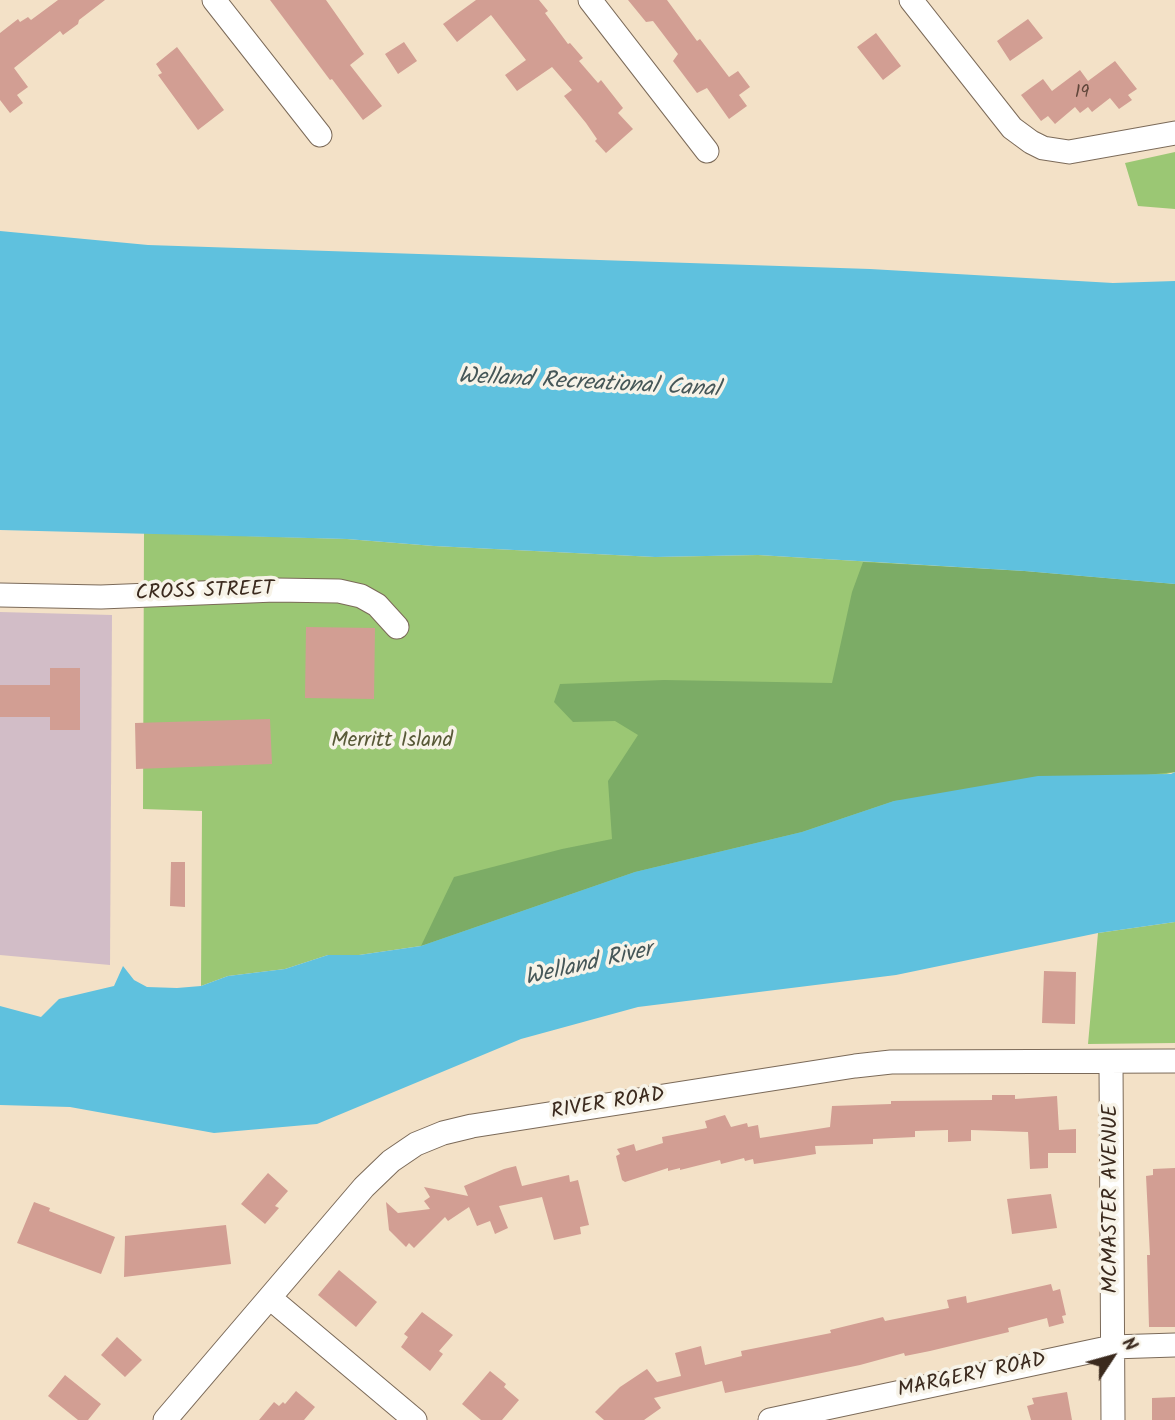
<!DOCTYPE html>
<style>
body{margin:0}
#map{position:relative;width:1175px;height:1420px;overflow:hidden;background:#f3e1c7;font-family:Kalam,sans-serif}
canvas{display:block}
.north{position:absolute;left:1077px;top:1322px;width:70px;height:70px;-webkit-text-stroke:5px #f7f3e8;paint-order:stroke;rotate:54deg;font-size:19px;font-weight:700;line-height:28px;text-align:center;color:#3b2a1e}
.north::after{content:'';display:block;margin:auto;width:24px;height:32px;background:#3b2a1e;clip-path:polygon(50% 0,100% 100%,50% 72%,0 100%)}
</style>
<div id="map">
<canvas width="1175" height="1420"></canvas>
<div class="north">N</div>
</div>
<script>
const context = document.querySelector('canvas').getContext('2d');
context.lineJoin = 'round';
function fillPath(path, color) { context.fillStyle = color; context.fill(path, 'evenodd'); }
const poly = rows => new Path2D(rows.map(r => 'M' + r).join(''));
function trace(path, color, width, dash) { context.strokeStyle = color; context.lineWidth = width; context.lineCap = dash ? 'butt' : 'round'; context.setLineDash(dash || []); context.stroke(path); }
function write(font, color, halo, rows, align = 'center') {
  context.font = font + ' Kalam,sans-serif'; context.lineWidth = 7; context.setLineDash([]); context.textBaseline = 'middle'; context.strokeStyle = halo; context.fillStyle = color; for (const [text, x, y, turn = 0] of rows) {
    context.save(); context.translate(x, y); context.rotate((+turn || 0) * Math.PI / 180); context.textAlign = isNaN(turn) ? turn : align; if (halo) context.strokeText(text, 0, 0); context.fillText(text, 0, 0); context.restore();
  }
}
fillPath(poly([
 [0,612,112,615,110,965,0,955]
]), '#d2bdc7');
fillPath(poly([
 [1175,152,1175,209,1138,206,1125,163],
 [144,533,347,539,434,546,655,557,758,555,1024,571,1175,584,1175,772,421,946,359,955,328,955,285,969,228,976,201,986,202,811,143,809],
 [1175,922,1175,1043,1088,1044,1098,933]
]), '#9bc774');
fillPath(poly([
 [863,562,1024,571,1175,584,1175,772,894,801,802,832,635,872,421,946,454,877,562,849,612,839,608,781,638,735,615,721,573,722,554,702,560,684,664,680,832,683,852,592]
]), '#7cac66');
fillPath(poly([
 [0,231,148,245,870,269,1113,283,1175,281,1175,584,1024,571,758,555,655,557,434,546,347,539,0,530],
 [1175,772,1175,922,1098,933,896,975,638,1007,521,1039,317,1124,214,1133,70,1107,0,1105,0,1006,41,1017,59,999,114,986,123,966,134,980,147,987,177,988,201,986,228,976,285,969,328,955,359,955,421,946,635,872,802,832,894,801,1038,776,1171,774]
]), '#5fc1de');
fillPath(poly([
 [58,0,105,0,79,20,78,24,63,35,60,31,14,68,28,87,17,95,23,103,10,113,0,100,0,33,18,19,20,22,28,17,31,20],
 [270,0,326,0,364,54,350,65,382,106,363,120,332,79,330,80],
 [476,0,539,0,548,11,545,13,568,44,570,43,583,58,579,61,598,83,601,80,623,108,618,113,633,129,606,153,595,141,597,139,586,123,564,96,572,90,552,67,517,91,505,75,526,60,491,15,457,42,443,24],
 [628,0,667,0,697,41,700,39,729,77,738,71,750,87,739,95,747,106,729,119,707,88,697,93,673,61,678,54,653,21,646,22],
 [1028,19,1043,38,1010,61,997,41],
 [876,33,901,66,883,80,857,47],
 [404,42,417,61,398,74,385,54],
 [177,47,224,110,198,130,158,75,162,73,156,64],
 [1115,61,1137,89,1128,95,1132,100,1119,109,1110,98,1092,112,1088,107,1080,113,1075,107,1055,124,1048,116,1041,121,1021,95,1043,79,1052,91,1080,70,1088,81],
 [306,627,375,628,374,699,305,698],
 [50,668,80,668,80,730,50,730,50,717,0,717,0,685,50,685],
 [270,719,272,764,136,769,135,723],
 [171,862,185,862,185,907,170,906],
 [1044,971,1076,972,1075,1024,1042,1023],
 [992,1095,1015,1095,1015,1099,1057,1096,1059,1130,1076,1129,1076,1153,1048,1153,1048,1168,1030,1169,1028,1132,971,1130,971,1141,948,1142,948,1130,915,1131,915,1137,873,1139,873,1144,815,1146,816,1154,754,1164,753,1159,745,1161,744,1158,721,1164,720,1160,680,1170,680,1168,668,1171,668,1168,625,1182,622,1180,616,1156,620,1154,617,1149,634,1144,636,1151,663,1143,662,1137,707,1128,705,1121,725,1115,731,1127,747,1123,748,1127,758,1125,760,1138,830,1127,832,1106,891,1104,891,1101,992,1100],
 [516,1166,522,1186,569,1175,570,1182,578,1180,589,1225,580,1227,581,1234,554,1240,542,1197,499,1206,508,1228,495,1234,490,1221,477,1226,469,1207,448,1221,445,1217,414,1248,409,1243,406,1247,389,1230,386,1202,398,1213,430,1209,424,1201,430,1197,424,1187,468,1196,464,1186,504,1169],
 [1175,1168,1175,1327,1149,1327,1147,1255,1150,1255,1146,1176,1153,1175,1153,1169],
 [268,1173,288,1191,275,1206,279,1208,265,1224,241,1204],
 [1051,1194,1057,1228,1012,1234,1007,1199],
 [34,1202,50,1208,49,1211,115,1237,101,1274,17,1243],
 [226,1225,231,1264,124,1277,125,1236],
 [339,1270,377,1302,356,1327,318,1295],
 [1051,1284,1053,1291,1060,1289,1066,1315,1062,1316,1064,1323,1049,1327,1047,1318,1008,1328,1009,1332,930,1351,905,1356,904,1353,860,1365,725,1393,722,1381,654,1398,661,1408,644,1420,604,1420,595,1412,620,1387,647,1369,657,1382,681,1376,675,1353,701,1346,705,1365,742,1356,741,1351,831,1333,830,1330,883,1317,885,1321,949,1308,947,1300,966,1296,967,1303],
 [422,1312,453,1335,439,1351,443,1354,430,1371,401,1347,408,1337,404,1334],
 [117,1337,142,1360,125,1377,101,1355],
 [490,1371,506,1384,504,1387,519,1400,502,1420,481,1420,462,1404],
 [65,1375,101,1404,88,1420,78,1420,48,1396],
 [296,1391,315,1407,304,1420,259,1420,274,1402,279,1406,283,1402,285,1404],
 [1067,1392,1072,1420,1031,1420,1027,1406,1034,1404,1032,1398],
 [1175,1397,1175,1420,1152,1420,1152,1398]
]), '#d29e93');
const street = poly([
 [214,0,320,135],
 [590,0,707,151],
 [911,0,1012,128,1031,142,1043,148,1069,152,1175,133],
 [0,595,101,597,275,590,339,591,361,596,377,605,397,627],
 [1111,1063,1113,1420],
 [270,1298,415,1420],
 [165,1420,364,1187,391,1161,416,1144,443,1133,472,1126,855,1066,891,1062,1175,1061],
 [770,1420,1112,1347,1175,1345]
]);
trace(street, '#7b6a59', 25);
trace(street, '#fff', 23);
write('18px', '#61473b', null, [
 ["19",1082,94]
]);
write('21px', '#3b2a1e', '#f7f3e8', [
 ["CROSS STREET",205,593,-2],
 ["RIVER ROAD",608,1105,-9],
 ["MCMASTER AVENUE",1112,1199,-90],
 ["MARGERY ROAD",972,1377,-12]
]);
write('21px', '#585938', '#f7f3e8', [
 ["Merritt Island",392,742]
]);
write('italic 23px', '#465758', '#f7f3e8', [
 ["Welland Recreational Canal",589,385,3],
 ["Welland River",589,966,-13]
]);
</script>
